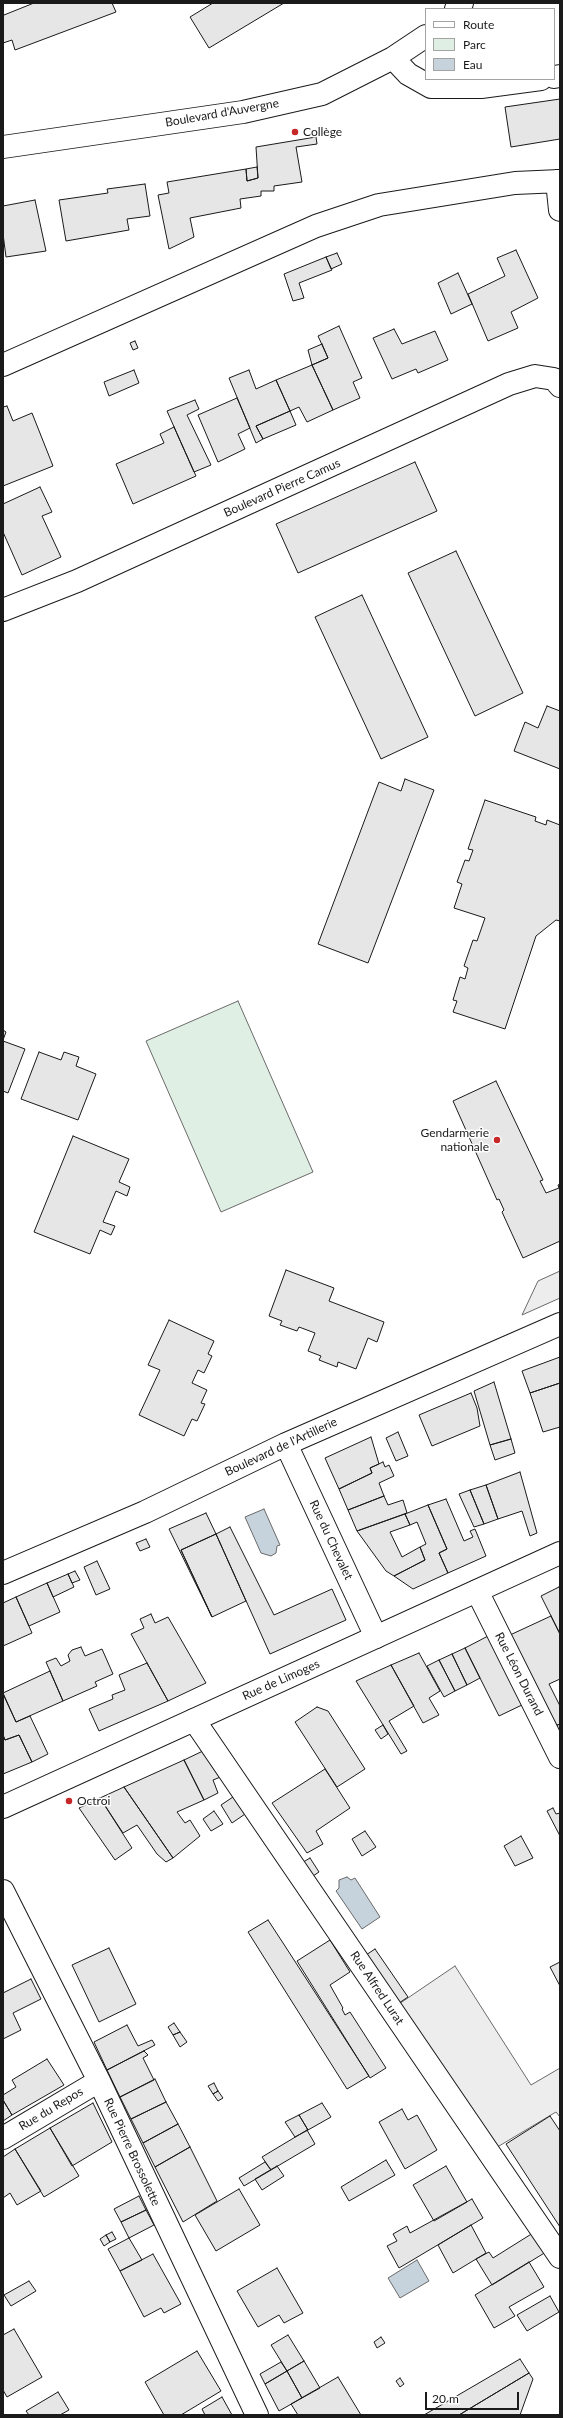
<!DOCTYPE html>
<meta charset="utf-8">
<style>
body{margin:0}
#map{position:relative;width:563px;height:2418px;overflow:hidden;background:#fff;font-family:Lato,sans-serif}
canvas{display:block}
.frame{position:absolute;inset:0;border:4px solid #1a1a1a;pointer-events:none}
.legend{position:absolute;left:425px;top:8px;width:130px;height:72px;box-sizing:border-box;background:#fff;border:1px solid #a3a3a3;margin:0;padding:5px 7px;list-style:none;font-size:12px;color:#1a1a1a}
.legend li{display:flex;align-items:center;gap:8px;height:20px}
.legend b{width:20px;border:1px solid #a3a3a3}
.scale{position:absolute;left:425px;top:2392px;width:94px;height:18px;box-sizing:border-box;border:2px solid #1a1a1a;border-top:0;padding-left:5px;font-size:12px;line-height:14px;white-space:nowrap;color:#1a1a1a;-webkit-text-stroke:3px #fff;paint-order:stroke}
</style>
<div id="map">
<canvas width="563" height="2418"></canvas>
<div class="frame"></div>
<ul class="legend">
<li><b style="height:5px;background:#fff"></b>Route</li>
<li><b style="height:11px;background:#e0efe3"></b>Parc</li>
<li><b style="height:11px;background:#c6d2dc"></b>Eau</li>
</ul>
<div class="scale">20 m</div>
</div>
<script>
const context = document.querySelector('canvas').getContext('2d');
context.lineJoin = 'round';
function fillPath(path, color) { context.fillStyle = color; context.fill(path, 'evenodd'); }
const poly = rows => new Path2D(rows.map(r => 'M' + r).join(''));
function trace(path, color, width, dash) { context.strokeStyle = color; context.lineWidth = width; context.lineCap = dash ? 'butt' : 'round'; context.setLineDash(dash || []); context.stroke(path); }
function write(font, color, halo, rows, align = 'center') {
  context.font = font + ' Lato,sans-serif'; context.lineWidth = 3; context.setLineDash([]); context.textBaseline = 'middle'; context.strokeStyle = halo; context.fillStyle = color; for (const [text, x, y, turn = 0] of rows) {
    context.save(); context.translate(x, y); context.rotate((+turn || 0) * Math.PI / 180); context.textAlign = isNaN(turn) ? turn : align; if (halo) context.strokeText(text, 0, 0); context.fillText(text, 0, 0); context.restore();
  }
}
const green = poly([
 [238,1001,313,1172,221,1212,146,1041,238,1001]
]);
fillPath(green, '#e0efe3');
trace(green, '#6a6a6a', 1);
const parking = poly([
 [560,1271,560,1298,522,1315,538,1281,560,1271],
 [455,1966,531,2085,560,2068,560,2117,556,2112,494,2149,396,2006,455,1966]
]);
fillPath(parking, '#ededed');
trace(parking, '#6a6a6a', 1);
const water = poly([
 [264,1509,280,1545,277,1546,276,1553,271,1556,261,1553,245,1517,264,1509],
 [347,1877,351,1880,355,1878,380,1917,362,1929,336,1891,339,1888,339,1880,347,1877],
 [417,2260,429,2281,400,2298,388,2278,417,2260]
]);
fillPath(water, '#c6d2dc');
trace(water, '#6a6a6a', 1);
const building = poly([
 [34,3,112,3,116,12,15,50,12,40,3,43,3,12,4,15,34,3],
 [213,3,284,3,209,48,190,17,213,3],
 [560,99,560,139,511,147,505,107,560,99],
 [316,137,317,144,296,147,302,182,274,186,274,191,261,191,261,196,240,199,241,208,190,218,194,237,169,249,158,195,169,193,167,182,246,169,247,181,258,178,256,147,316,137],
 [257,167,258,178,247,181,246,169,257,167],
 [145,184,150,216,127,219,129,230,66,241,59,200,108,193,107,189,145,184],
 [35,200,46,251,6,257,3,234,3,206,35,200],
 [516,250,538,298,511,312,518,328,488,341,468,294,505,276,497,258,516,250],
 [337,253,342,264,331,269,326,257,337,253],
 [326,257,332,270,299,283,304,298,293,301,284,274,326,257],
 [458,273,472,304,451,314,438,283,458,273],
 [339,326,362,378,353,382,360,398,333,410,312,365,328,358,318,336,339,326],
 [394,329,402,344,435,331,448,360,418,373,416,369,392,379,373,338,394,329],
 [135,341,138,348,133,350,130,343,135,341],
 [322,344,328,358,312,365,308,350,322,344],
 [312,365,333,410,307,422,299,407,290,411,276,380,312,365],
 [134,370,139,383,109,396,104,382,134,370],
 [249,370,256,389,276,380,290,411,256,426,263,439,256,443,229,378,249,370],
 [237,398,250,428,238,434,245,449,218,462,198,415,237,398],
 [195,400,199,409,187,415,211,465,194,472,167,411,195,400],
 [7,406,13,421,32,413,53,466,3,486,3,407,7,406],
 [290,411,296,425,263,439,256,426,290,411],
 [174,427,196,476,133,504,116,464,164,443,160,434,174,427],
 [415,462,437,511,298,573,276,524,415,462],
 [40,487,52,512,42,516,61,557,22,575,3,532,3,504,40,487],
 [456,551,523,693,475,716,408,573,456,551],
 [362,595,428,737,381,759,315,617,362,595],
 [547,706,560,711,560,769,514,751,525,722,538,728,547,706],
 [405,779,434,790,368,963,318,944,379,782,401,791,405,779],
 [485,800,536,817,535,821,546,825,547,820,560,825,560,921,556,920,536,936,505,1029,453,1012,457,1001,453,1000,460,977,465,979,468,968,464,966,473,940,477,941,485,918,454,908,462,884,457,882,465,860,469,861,473,850,468,849,485,800],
 [3,1030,6,1032,3,1040,3,1030],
 [3,1041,25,1049,8,1093,3,1091,3,1041],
 [39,1052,61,1060,64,1052,79,1057,76,1066,96,1074,78,1120,21,1099,39,1052],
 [496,1081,543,1180,540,1181,546,1193,559,1188,558,1185,560,1184,560,1241,523,1258,502,1212,504,1210,499,1199,497,1200,453,1101,496,1081],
 [73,1136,129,1159,119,1182,130,1187,127,1196,116,1191,103,1222,115,1226,111,1235,100,1230,90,1254,34,1232,73,1136],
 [286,1270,334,1288,329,1301,384,1322,377,1342,368,1338,356,1369,338,1362,337,1367,319,1360,321,1356,308,1351,315,1333,299,1327,297,1331,280,1325,282,1321,269,1316,286,1270],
 [169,1320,214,1341,208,1354,212,1356,204,1373,198,1370,192,1383,207,1390,201,1403,205,1404,197,1421,192,1419,184,1436,139,1415,160,1370,148,1365,169,1320],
 [560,1357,560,1383,530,1393,522,1371,560,1357],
 [494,1382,511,1439,490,1445,474,1391,494,1382],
 [560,1383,560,1427,543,1432,530,1393,560,1383],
 [471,1393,477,1408,480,1426,432,1446,419,1415,471,1393],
 [398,1432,408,1456,396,1461,386,1438,398,1432],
 [371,1437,379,1464,370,1468,372,1473,339,1489,325,1458,371,1437],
 [511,1439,515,1453,495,1460,490,1445,511,1439],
 [383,1462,385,1467,389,1465,394,1476,379,1483,384,1496,348,1510,339,1489,372,1473,370,1468,383,1462],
 [520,1472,537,1533,530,1536,522,1511,498,1519,486,1485,520,1472],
 [486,1485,498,1519,484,1524,470,1490,486,1485],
 [470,1490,484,1524,474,1527,459,1494,470,1490],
 [384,1496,388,1505,403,1500,407,1513,357,1531,348,1510,384,1496],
 [446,1499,464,1541,473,1537,470,1531,475,1529,486,1556,448,1573,439,1553,447,1549,428,1505,446,1499],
 [428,1505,447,1549,439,1553,448,1573,413,1589,394,1576,425,1560,420,1547,426,1544,417,1522,410,1525,405,1514,428,1505],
 [206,1513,216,1534,181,1550,212,1617,169,1529,206,1513],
 [405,1514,410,1525,390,1532,402,1557,420,1547,425,1560,394,1576,386,1571,357,1531,405,1514],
 [230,1527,274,1615,332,1589,346,1620,270,1654,216,1534,230,1527],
 [216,1534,246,1601,212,1617,181,1550,216,1534],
 [146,1539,150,1547,140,1551,136,1543,146,1539],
 [97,1561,110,1589,96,1595,84,1567,97,1561],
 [75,1571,80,1580,72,1583,68,1574,75,1571],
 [68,1574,74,1587,53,1597,47,1583,68,1574],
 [47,1583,60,1612,29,1626,16,1597,47,1583],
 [559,1587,560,1589,560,1634,541,1596,559,1587],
 [16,1597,32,1633,3,1646,3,1603,16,1597],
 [151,1614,155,1623,168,1617,206,1683,168,1701,131,1634,144,1628,140,1619,151,1614],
 [551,1616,560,1634,560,1679,549,1684,560,1706,560,1724,555,1726,510,1635,551,1616],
 [490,1635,524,1704,499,1716,465,1648,490,1635],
 [81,1647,85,1656,102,1649,113,1674,95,1682,97,1686,63,1701,46,1662,56,1658,61,1666,70,1661,68,1655,72,1650,81,1647],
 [465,1648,480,1678,467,1685,452,1654,465,1648],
 [419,1653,440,1691,429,1698,439,1715,423,1723,391,1665,419,1653],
 [452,1654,467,1685,455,1691,439,1660,452,1654],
 [439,1660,455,1691,444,1697,427,1666,439,1660],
 [147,1663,168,1701,99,1731,89,1709,113,1699,112,1695,125,1690,119,1675,147,1663],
 [391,1665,414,1706,389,1721,407,1751,401,1754,356,1681,391,1665],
 [50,1671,63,1701,16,1722,3,1693,50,1671],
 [3,1694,16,1722,30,1716,48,1754,32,1762,19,1735,5,1740,3,1735,3,1694],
 [317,1707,328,1711,365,1769,337,1787,295,1722,317,1707],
 [560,1724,560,1737,555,1726,560,1724],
 [383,1725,388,1734,381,1739,375,1730,383,1725],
 [3,1735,5,1740,19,1735,32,1762,3,1774,3,1735],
 [205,1750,223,1776,213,1780,218,1793,204,1800,184,1760,205,1750],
 [184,1760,204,1800,177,1812,185,1823,190,1820,200,1836,173,1858,124,1787,184,1760],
 [325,1769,350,1808,316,1831,323,1844,307,1853,272,1803,325,1769],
 [124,1787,173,1858,166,1862,157,1854,137,1825,123,1833,100,1798,124,1787],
 [236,1795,248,1812,232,1823,221,1805,236,1795],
 [100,1798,132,1848,115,1860,79,1808,100,1798],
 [553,1808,556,1814,560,1813,560,1836,547,1811,553,1808],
 [214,1811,223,1824,211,1831,203,1819,214,1811],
 [365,1831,376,1847,362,1856,352,1839,365,1831],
 [521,1836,533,1858,515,1866,504,1846,521,1836],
 [310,1858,319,1872,310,1878,300,1864,310,1858],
 [268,1920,285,1946,369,2076,347,2089,248,1932,268,1920],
 [330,1940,350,1972,330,1985,343,2008,342,2009,345,2015,350,2012,386,2068,370,2078,297,1961,330,1940],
 [109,1948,136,2004,99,2022,72,1965,109,1948],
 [375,1949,408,1997,396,2005,363,1957,375,1949],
 [560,1962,560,1986,550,1967,560,1962],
 [31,1979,41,1999,13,2013,21,2030,3,2039,3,1993,31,1979],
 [174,2023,180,2032,173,2035,168,2027,174,2023],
 [127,2025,138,2046,152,2040,155,2045,107,2070,94,2042,127,2025],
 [180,2032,187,2042,180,2047,173,2035,180,2032],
 [144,2051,148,2055,143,2058,154,2080,120,2097,107,2070,144,2051],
 [47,2059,64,2085,12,2115,3,2100,3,2095,16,2087,12,2080,47,2059],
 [155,2079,166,2102,131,2119,120,2097,155,2079],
 [214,2083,218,2091,213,2094,208,2086,214,2083],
 [218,2091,223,2098,218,2101,213,2094,218,2091],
 [3,2100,12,2115,3,2121,3,2100],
 [166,2102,178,2124,143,2143,131,2119,166,2102],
 [93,2103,112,2142,72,2166,50,2128,93,2103],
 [322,2103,331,2117,308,2130,299,2115,322,2103],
 [402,2109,408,2120,417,2115,437,2150,405,2169,379,2122,402,2109],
 [299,2115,308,2130,295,2137,285,2122,299,2115],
 [550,2116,560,2131,560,2227,506,2144,550,2116],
 [178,2124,190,2147,155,2167,143,2143,178,2124],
 [50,2128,79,2176,44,2197,15,2149,50,2128],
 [307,2130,315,2144,271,2170,262,2157,307,2130],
 [190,2147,217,2201,183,2222,155,2167,190,2147],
 [15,2149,41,2191,17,2205,10,2193,3,2198,3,2157,15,2149],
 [386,2160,395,2175,349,2201,341,2187,386,2160],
 [265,2162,271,2170,244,2186,239,2178,265,2162],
 [277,2166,284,2176,262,2190,255,2179,277,2166],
 [446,2166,467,2202,434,2221,413,2185,446,2166],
 [239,2189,260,2225,216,2251,195,2215,239,2189],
 [139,2196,146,2210,121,2222,114,2209,139,2196],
 [472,2199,483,2218,399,2268,387,2246,397,2241,393,2234,407,2226,410,2233,472,2199],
 [146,2210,154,2225,129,2238,121,2222,146,2210],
 [471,2225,486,2253,453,2273,438,2245,471,2225],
 [112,2232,116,2239,110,2242,106,2235,112,2232],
 [533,2233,546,2252,492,2285,476,2259,489,2252,493,2258,533,2233],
 [106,2235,110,2242,104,2246,100,2239,106,2235],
 [129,2238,142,2260,120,2271,108,2249,129,2238],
 [153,2254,181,2304,164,2313,161,2308,144,2317,120,2271,153,2254],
 [529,2262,544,2287,509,2307,515,2316,494,2328,475,2295,529,2262],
 [277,2268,303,2313,284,2323,279,2315,258,2327,237,2291,277,2268],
 [29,2281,36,2291,11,2306,4,2295,29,2281],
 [550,2296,559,2312,527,2331,517,2315,550,2296],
 [14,2329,42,2377,7,2397,3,2390,3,2335,14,2329],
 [288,2335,304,2361,287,2371,271,2345,288,2335],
 [381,2337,385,2343,377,2348,374,2342,381,2337],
 [197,2351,221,2391,181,2415,164,2415,145,2382,197,2351],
 [520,2359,529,2373,459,2415,424,2415,520,2359],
 [304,2361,320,2388,302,2398,287,2371,304,2361],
 [281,2362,287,2371,265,2384,260,2374,281,2362],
 [287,2371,302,2398,279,2411,265,2384,287,2371],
 [529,2373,533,2379,520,2415,459,2415,529,2373],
 [338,2377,361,2415,298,2415,291,2404,338,2377],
 [400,2378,404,2384,400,2387,396,2381,400,2378],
 [58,2392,69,2410,60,2415,29,2415,26,2411,58,2392],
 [222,2397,232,2415,205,2415,202,2409,222,2397]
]);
fillPath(building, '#e6e6e6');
trace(building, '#1a1a1a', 1);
const minor = poly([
 [456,9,462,3],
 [393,58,408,74,431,87,481,87,541,79],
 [554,77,560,76],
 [3,147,243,112,322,94,393,58,426,36],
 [557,181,560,210],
 [3,365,316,226,379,205,515,183,560,181],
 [3,610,77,581,509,384,535,376,554,379,560,386],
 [286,1444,376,1637],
 [3,1573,145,1512,286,1444,560,1324],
 [477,1591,560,1757],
 [194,1720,560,2257],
 [3,1891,99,2081,257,2415],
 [3,2138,99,2081]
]);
const major = poly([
 [3,1807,560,1553]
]);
trace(minor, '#1a1a1a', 24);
trace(major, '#1a1a1a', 24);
trace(minor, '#fff', 22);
trace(major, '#fff', 22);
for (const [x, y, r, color] of [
 [295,132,4,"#c62828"],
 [497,1140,4,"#c62828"],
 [69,1801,4,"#c62828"]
]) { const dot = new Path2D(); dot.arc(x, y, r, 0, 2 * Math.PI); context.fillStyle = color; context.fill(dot); trace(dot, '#fff', 1.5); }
write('12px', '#1a1a1a', '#fff', [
 ["Boulevard d'Auvergne",222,113,-10],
 ["Boulevard Pierre Camus",282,488,-24],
 ["Boulevard de l'Artillerie",281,1447,-25],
 ["Rue du Chevalet",331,1540,65],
 ["Rue Léon Durand",519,1674,63],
 ["Rue de Limoges",281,1680,-24],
 ["Rue Alfred Lurat",377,1988,56],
 ["Rue du Repos",51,2109,-31],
 ["Rue Pierre Brossolette",132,2152,65]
]);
write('12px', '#1a1a1a', '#fff', [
 ["Collège",303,132],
 ["Gendarmerie",489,1133,"right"],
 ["nationale",489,1147,"right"],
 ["Octroi",77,1801]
], 'left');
</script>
